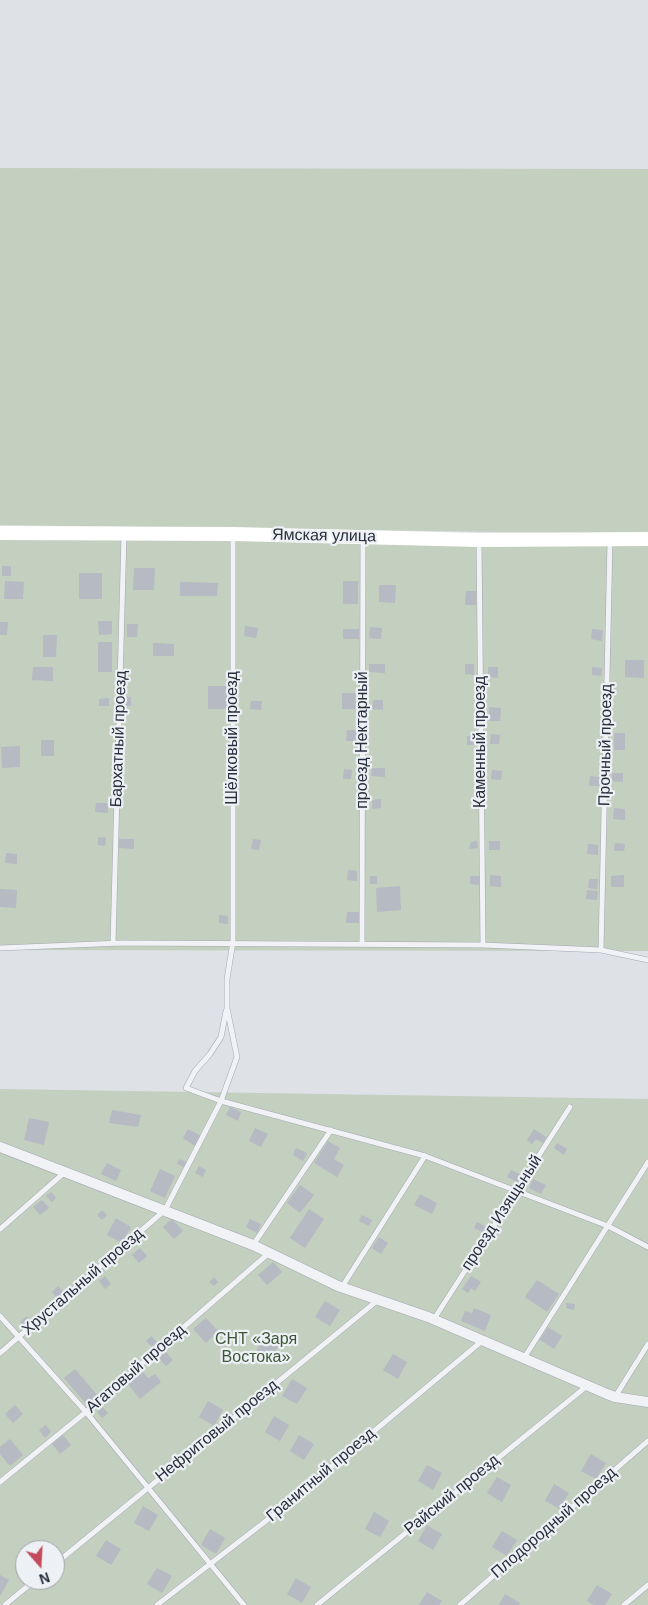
<!DOCTYPE html>
<meta charset="utf-8">
<style>
body{margin:0}
#map{position:relative;width:648px;height:1605px;overflow:hidden;background:#dee1e6;font-family:Helvetica,sans-serif}
canvas{display:block}
.north{position:absolute;left:15px;top:1540px;width:50px;height:50px;box-sizing:border-box;background:#edf0f4;border:1px solid #9ea3aa;border-radius:50%;rotate:161deg;font-size:14px;font-weight:700;line-height:20px;text-align:center;color:#282f3c}
.north::after{content:'';display:block;margin:auto;width:18px;height:22px;background:#c34b5b;clip-path:polygon(50% 0,100% 100%,50% 72%,0 100%)}
</style>
<div id="map">
<canvas width="648" height="1605"></canvas>
<div class="north">N</div>
</div>
<script>
const context = document.querySelector('canvas').getContext('2d');
context.lineJoin = 'round';
function fillPath(path, color) { context.fillStyle = color; context.fill(path, 'evenodd'); }
const poly = rows => new Path2D(rows.map(r => 'M' + r).join(''));
function trace(path, color, width, dash) { context.strokeStyle = color; context.lineWidth = width; context.lineCap = dash ? 'butt' : 'round'; context.setLineDash(dash || []); context.stroke(path); }
function write(font, color, halo, rows, align = 'center') {
  context.font = font + ' Helvetica,sans-serif'; context.lineWidth = 4.5; context.setLineDash([]); context.textBaseline = 'middle'; context.strokeStyle = halo; context.fillStyle = color; for (const [text, x, y, turn = 0] of rows) {
    context.save(); context.translate(x, y); context.rotate((+turn || 0) * Math.PI / 180); context.textAlign = isNaN(turn) ? turn : align; if (halo) context.strokeText(text, 0, 0); context.fillText(text, 0, 0); context.restore();
  }
}
fillPath(poly([
 [0,168,648,169,648,534,0,525],
 [0,533,648,539,648,951,0,950],
 [0,1089,648,1099,648,1605,0,1605],
 [25,1550,55,1550,55,1580,25,1580]
]), '#c3cfbf');
fillPath(poly([
 [2,566,11,566,11,576,2,576],
 [134,568,155,568,154,590,133,590],
 [79,573,102,573,102,599,79,599],
 [5,581,24,582,23,599,4,599],
 [343,581,358,581,358,604,343,604],
 [180,582,218,583,217,596,180,596],
 [379,585,396,585,395,603,379,602],
 [466,591,476,591,476,605,465,605],
 [98,621,112,621,112,634,99,635],
 [0,622,8,622,7,635,0,635],
 [127,624,138,624,137,637,127,637],
 [245,626,258,628,256,638,244,636],
 [370,627,382,628,381,639,369,638],
 [343,629,359,629,359,639,343,639],
 [592,629,603,630,602,641,591,639],
 [43,635,57,635,56,657,43,657],
 [98,642,112,642,112,672,98,672],
 [153,643,174,644,174,656,153,656],
 [625,660,644,660,644,678,625,677],
 [369,664,385,664,385,673,369,672],
 [465,664,474,664,474,675,465,674],
 [33,667,53,667,53,681,32,680],
 [488,667,498,667,498,678,488,677],
 [592,667,602,668,601,676,592,675],
 [208,686,228,686,227,709,208,709],
 [342,693,357,693,357,709,342,709],
 [124,697,131,697,131,706,124,706],
 [109,698,109,706,99,706,99,699],
 [373,700,383,700,383,710,372,709],
 [251,701,262,701,261,710,250,709],
 [489,707,501,708,500,721,489,721],
 [347,730,358,730,357,741,346,741],
 [614,733,625,733,625,750,614,750],
 [491,734,500,735,499,744,490,744],
 [467,736,475,737,475,745,467,745],
 [41,740,54,740,54,756,41,756],
 [20,746,20,767,2,768,1,747],
 [372,768,385,768,385,777,371,776],
 [344,769,352,770,351,779,343,779],
 [492,770,502,771,501,780,491,779],
 [612,773,623,773,623,782,611,781],
 [590,776,600,777,599,786,589,786],
 [381,799,381,808,372,809,372,800],
 [96,803,108,803,108,813,95,812],
 [614,808,625,809,625,820,613,819],
 [98,837,106,838,105,846,98,845],
 [119,839,134,839,134,849,119,848],
 [253,839,261,840,259,850,251,849],
 [477,841,478,848,469,849,471,842],
 [489,841,500,841,500,850,489,850],
 [615,843,625,844,624,851,614,851],
 [588,844,598,845,598,855,587,854],
 [6,853,17,854,17,864,5,863],
 [348,870,357,871,357,881,347,880],
 [490,875,501,876,501,887,490,886],
 [624,875,624,887,611,887,611,876],
 [370,876,377,876,377,884,370,884],
 [470,876,480,876,479,885,470,884],
 [589,879,598,879,597,889,588,888],
 [400,886,401,910,377,912,376,888],
 [0,889,17,890,16,908,0,907],
 [587,890,598,891,597,900,586,899],
 [347,912,360,912,360,923,346,923],
 [219,915,228,916,228,924,219,923],
 [230,1107,241,1112,238,1121,226,1115],
 [112,1110,141,1115,138,1127,109,1123],
 [29,1118,49,1122,44,1145,24,1140],
 [255,1128,268,1134,261,1147,249,1141],
 [188,1129,201,1136,195,1146,183,1138],
 [534,1129,546,1137,543,1143,536,1139,532,1144,527,1140],
 [328,1141,340,1148,334,1159,344,1165,337,1177,314,1163],
 [557,1143,567,1149,564,1155,554,1148],
 [296,1148,307,1153,303,1161,293,1155],
 [179,1159,186,1162,184,1167,177,1164],
 [107,1163,121,1170,116,1181,101,1174],
 [199,1166,206,1170,203,1177,195,1173],
 [160,1169,175,1176,165,1198,150,1191],
 [511,1170,521,1175,517,1182,507,1177],
 [533,1179,546,1185,541,1194,529,1188],
 [300,1185,314,1195,300,1213,287,1203],
 [51,1192,56,1198,52,1202,46,1196],
 [420,1194,437,1203,432,1214,414,1205],
 [42,1200,49,1208,40,1215,33,1207],
 [309,1209,324,1219,305,1248,290,1238],
 [102,1210,107,1215,102,1220,97,1215],
 [362,1215,372,1220,369,1226,359,1221],
 [116,1218,131,1227,122,1243,107,1235],
 [172,1219,183,1231,174,1239,163,1227],
 [250,1219,261,1224,257,1233,246,1227],
 [477,1222,487,1227,484,1233,474,1228],
 [379,1237,388,1243,381,1254,372,1248],
 [140,1248,147,1256,139,1263,132,1255],
 [273,1262,282,1272,267,1285,258,1275],
 [105,1276,111,1284,105,1289,99,1281],
 [471,1276,481,1282,475,1291,471,1288,468,1293,462,1289],
 [214,1277,218,1282,214,1286,209,1282],
 [537,1280,559,1294,547,1312,525,1297],
 [58,1286,65,1294,58,1299,52,1292],
 [325,1301,340,1310,330,1326,315,1317],
 [566,1303,575,1304,574,1310,566,1308],
 [474,1308,491,1315,485,1331,461,1321,465,1311,472,1313],
 [27,1316,32,1322,25,1327,20,1322],
 [206,1318,218,1331,206,1343,193,1329],
 [548,1327,562,1336,554,1349,540,1340],
 [151,1336,157,1342,152,1347,146,1341],
 [263,1339,278,1347,269,1363,254,1355],
 [166,1352,173,1360,166,1366,159,1358],
 [393,1354,407,1362,398,1379,383,1370],
 [75,1369,98,1396,87,1405,64,1378],
 [143,1372,148,1378,155,1374,161,1382,140,1399,128,1384],
 [292,1379,307,1388,297,1404,282,1396],
 [208,1401,223,1410,214,1426,199,1417],
 [15,1405,23,1414,13,1423,5,1414],
 [103,1407,108,1413,102,1418,97,1412],
 [274,1416,289,1425,280,1441,265,1432],
 [46,1425,51,1432,45,1438,39,1430],
 [63,1435,71,1445,60,1454,52,1444],
 [299,1435,314,1444,304,1460,290,1451],
 [10,1439,23,1455,10,1466,0,1454,0,1447],
 [591,1454,606,1463,596,1479,581,1471],
 [427,1465,442,1473,433,1490,418,1481],
 [497,1477,511,1485,502,1502,487,1493],
 [554,1484,569,1493,560,1509,545,1501],
 [143,1506,158,1515,149,1531,134,1523],
 [374,1512,389,1521,380,1537,365,1529],
 [427,1525,442,1534,433,1550,418,1541],
 [210,1529,225,1538,216,1554,201,1545],
 [502,1531,517,1540,507,1556,492,1547],
 [106,1540,121,1549,111,1565,96,1556],
 [157,1568,172,1576,162,1593,147,1584],
 [0,1575,9,1580,0,1596],
 [296,1578,311,1587,302,1603,287,1594],
 [597,1585,612,1594,605,1605,594,1605,587,1601],
 [427,1592,442,1601,439,1605,419,1605],
 [505,1594,520,1603,519,1605,499,1605]
]), '#b5bac3');
const lane = poly([
 [479,540,483,945],
 [113,943,124,534],
 [362,944,363,537],
 [0,948,122,943,483,945,601,950,648,960],
 [601,950,610,541],
 [226,1011,221,1037,210,1054,195,1071,186,1088,221,1101,425,1156,608,1226,648,1247],
 [0,1229,65,1172],
 [253,1245,331,1130],
 [342,1287,425,1156],
 [0,1316,86,1412,244,1605],
 [434,1319,570,1107],
 [0,1353,165,1210,221,1101,237,1057,227,1008,227,979,233,942,233,535],
 [524,1358,648,1162],
 [615,1397,648,1344],
 [0,1482,86,1412,269,1253],
 [55,1564,378,1300],
 [5,1605,35,1580],
 [157,1605,271,1517,482,1341],
 [317,1605,587,1386],
 [460,1605,648,1441],
 [624,1605,648,1585]
]);
const street = poly([
 [0,1147,253,1245,338,1286,428,1317,607,1394,615,1397,648,1402]
]);
trace(lane, '#a4a8b0', 6);
trace(street, '#a4a8b0', 11);
trace(lane, '#f0f2f5', 5);
trace(street, '#f0f2f5', 10);
trace(poly([
 [0,533,233,534,479,540,648,539]
]), '#fff', 14);
write('16px', '#282f3c', '#edf0f4', [
 ["Ямская улица",324,536,1],
 ["Шёлковый проезд",233,738,-90],
 ["Бархатный проезд",119,739,-88],
 ["проезд Нектарный",363,740,-90],
 ["Каменный проезд",481,742,-90],
 ["Прочный проезд",606,745,-89],
 ["проезд Изящьный",502,1213,-57],
 ["Хрустальный проезд",83,1282,-41],
 ["Агатовый проезд",136,1369,-41],
 ["Нефритовый проезд",217,1431,-39],
 ["Гранитный проезд",321,1475,-40],
 ["Райский проезд",452,1495,-39],
 ["Плодородный проезд",554,1523,-41]
]);
write('16px', '#3c5637', '#edf0f4', [
 ["СНТ «Заря",256,1340],
 ["Востока»",256,1358]
]);
</script>
